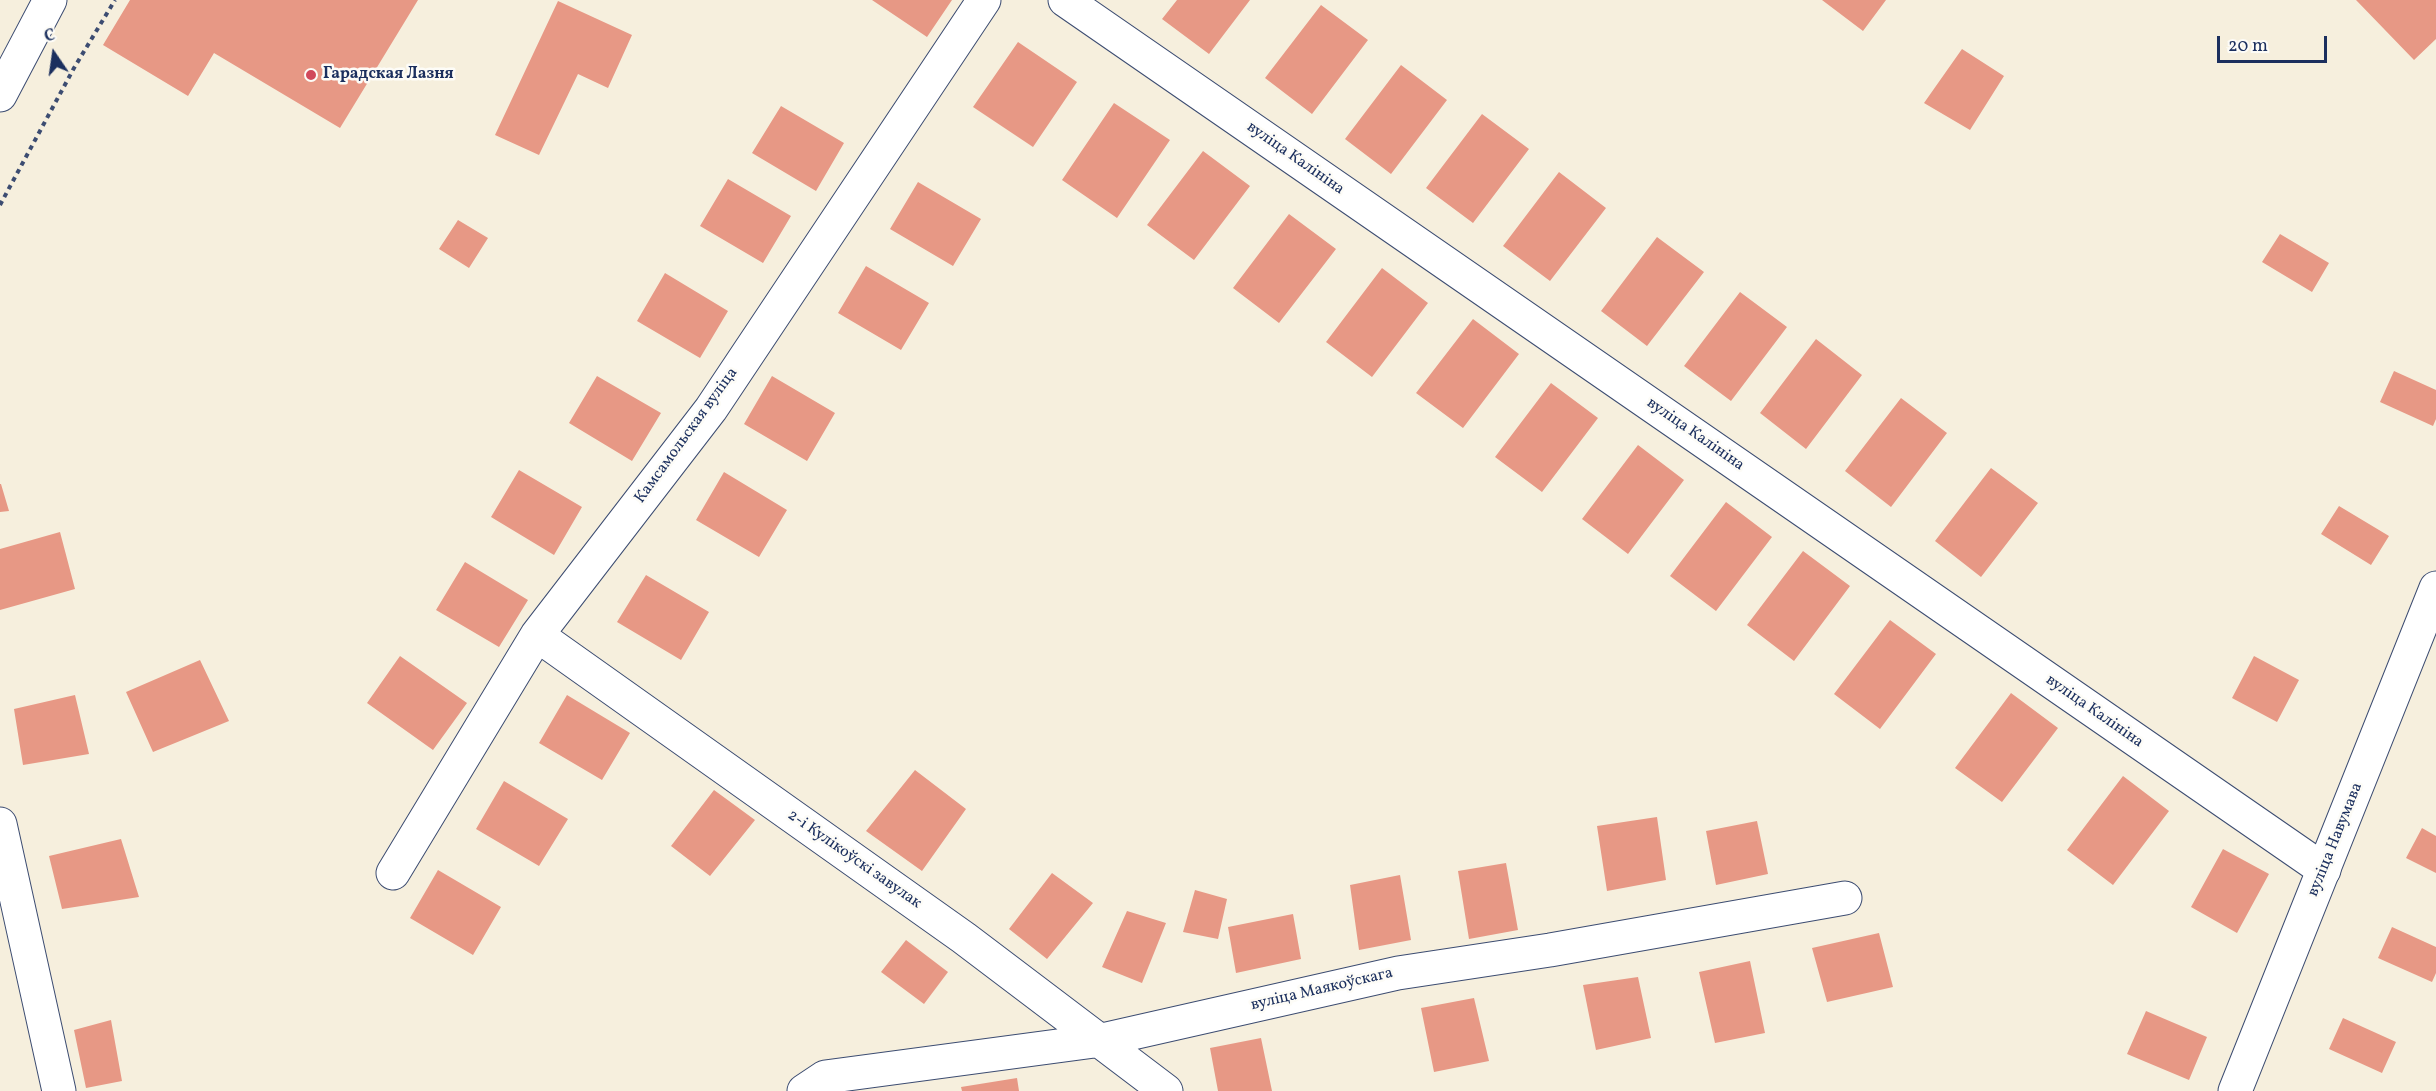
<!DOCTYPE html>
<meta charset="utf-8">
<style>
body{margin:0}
#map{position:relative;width:2436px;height:1091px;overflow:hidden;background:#f6efdd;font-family:Vollkorn,serif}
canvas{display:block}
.north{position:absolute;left:24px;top:24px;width:60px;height:60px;-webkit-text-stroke:4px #fdfcf7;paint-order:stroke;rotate:347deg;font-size:16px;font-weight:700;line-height:24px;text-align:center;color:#1b2f5e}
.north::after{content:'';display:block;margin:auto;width:21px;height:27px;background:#1b2f5e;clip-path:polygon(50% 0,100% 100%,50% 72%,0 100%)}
.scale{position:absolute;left:2217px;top:36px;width:110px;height:27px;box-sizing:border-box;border:3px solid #1b2f5e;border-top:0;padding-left:8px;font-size:18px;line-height:21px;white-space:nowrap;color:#1b2f5e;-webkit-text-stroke:4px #fdfcf7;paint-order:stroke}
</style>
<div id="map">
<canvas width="2436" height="1091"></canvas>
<div class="north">С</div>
<div class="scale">20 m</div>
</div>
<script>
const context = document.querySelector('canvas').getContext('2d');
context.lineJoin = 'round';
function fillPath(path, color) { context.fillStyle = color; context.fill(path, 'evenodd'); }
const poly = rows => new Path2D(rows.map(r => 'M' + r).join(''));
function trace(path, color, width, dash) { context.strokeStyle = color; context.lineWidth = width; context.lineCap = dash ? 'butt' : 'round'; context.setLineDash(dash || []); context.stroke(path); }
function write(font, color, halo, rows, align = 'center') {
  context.font = font + ' Vollkorn,serif'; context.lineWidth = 5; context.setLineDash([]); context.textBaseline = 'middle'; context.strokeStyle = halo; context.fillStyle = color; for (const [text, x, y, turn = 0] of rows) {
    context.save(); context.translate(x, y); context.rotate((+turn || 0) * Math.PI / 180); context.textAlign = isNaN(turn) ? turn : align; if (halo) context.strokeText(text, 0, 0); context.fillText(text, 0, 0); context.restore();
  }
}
fillPath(poly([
 [130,0,418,0,340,128,214,53,188,96,103,45],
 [872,0,952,0,927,37],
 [1177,0,1250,0,1209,54,1162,19],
 [1822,0,1886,0,1863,31],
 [2356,0,2436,0,2436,39,2414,60],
 [558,1,632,35,608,88,578,74,539,155,495,135],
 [1321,5,1368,40,1312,114,1265,78],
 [1018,42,1077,82,1033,147,973,107],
 [1962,49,2004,76,1970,130,1924,103],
 [1401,65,1447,100,1391,174,1345,139],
 [1114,103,1170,140,1117,218,1062,180],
 [781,106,844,143,816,191,752,153],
 [1482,114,1529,149,1473,223,1426,188],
 [1203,151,1250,186,1194,260,1147,225],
 [1559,172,1606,208,1550,281,1503,246],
 [728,179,791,216,763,263,700,226],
 [918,182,981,219,953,266,890,229],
 [1289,214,1336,249,1279,323,1233,288],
 [458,220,488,238,469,268,439,249],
 [2280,234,2329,263,2312,292,2262,262],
 [1657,237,1704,272,1647,346,1601,311],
 [866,266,929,303,901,350,838,313],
 [1382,268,1428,303,1372,377,1326,342],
 [665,273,728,311,700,358,637,321],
 [1740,292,1787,327,1731,401,1684,366],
 [1473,319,1519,354,1463,428,1416,393],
 [1816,339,1862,375,1806,449,1760,413],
 [2394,371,2436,390,2436,419,2433,426,2380,402],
 [597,376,661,413,632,461,569,423],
 [772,376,835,413,807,461,744,424],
 [1551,383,1598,418,1542,492,1495,457],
 [1901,398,1947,433,1891,507,1845,471],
 [1638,445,1684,480,1628,554,1582,519],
 [1991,468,2038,503,1981,577,1935,541],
 [519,470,582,507,554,555,491,517],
 [724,472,787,510,759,557,696,520],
 [0,484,1,484,9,511,0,512],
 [1726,502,1772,537,1716,611,1670,576],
 [2339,506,2389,536,2371,565,2321,534],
 [60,532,75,589,0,610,0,549],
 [1803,551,1850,586,1794,661,1747,625],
 [465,562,528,600,499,647,436,610],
 [646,575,709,612,681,660,617,622],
 [1890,620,1936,654,1880,729,1834,694],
 [400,656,467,703,433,750,367,703],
 [2254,656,2299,680,2277,722,2232,698],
 [200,660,229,721,153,752,126,692],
 [2011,693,2058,728,2002,802,1955,768],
 [75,695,89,754,23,765,14,709],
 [567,695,630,733,602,780,539,743],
 [915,770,966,809,922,871,866,831],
 [2123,776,2169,811,2113,885,2067,850],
 [504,781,568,819,539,866,476,829],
 [714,790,755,820,710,876,671,846],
 [1657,817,1666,880,1607,891,1597,826],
 [1757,821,1768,874,1716,885,1706,831],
 [2422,828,2436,836,2436,873,2406,858],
 [121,839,139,897,62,909,49,856],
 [2223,849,2269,874,2237,933,2191,907],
 [1506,863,1518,930,1469,939,1458,871],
 [438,870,501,907,473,955,410,918],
 [1052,873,1093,903,1047,959,1009,929],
 [1400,875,1411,940,1359,950,1350,885],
 [1195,890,1227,899,1218,939,1183,932],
 [1127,911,1166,923,1142,983,1102,967],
 [1293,914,1301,959,1236,973,1228,927],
 [2392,927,2436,947,2436,973,2432,982,2378,958],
 [1879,933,1893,987,1827,1002,1812,948],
 [906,940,948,972,924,1004,881,972],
 [1750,961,1765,1033,1715,1043,1699,972],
 [1638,977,1651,1038,1596,1050,1583,985],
 [1474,998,1489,1061,1434,1072,1421,1008],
 [2146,1011,2207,1037,2189,1080,2127,1054],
 [2343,1018,2396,1042,2382,1073,2329,1049],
 [111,1020,122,1081,86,1088,74,1030],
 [1261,1038,1272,1091,1218,1091,1210,1048],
 [1017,1078,1019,1091,962,1091,961,1087]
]), '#e79885');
const street = poly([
 [1065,0,2324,870],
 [0,95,50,0],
 [537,635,964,938,1166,1091],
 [0,824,59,1091],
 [393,873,537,635,711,409,984,0],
 [804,1091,825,1077,1102,1040,1398,973,1550,950,1845,898]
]);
const secondary = poly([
 [2235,1091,2436,588]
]);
trace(street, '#3c4c71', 35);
trace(secondary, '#3c4c71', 35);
trace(poly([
 [0,205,74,68,115,0]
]), '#3c4c71', 4, [4.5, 4.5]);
trace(street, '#fff', 33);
trace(secondary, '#fff', 33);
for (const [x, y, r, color] of [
 [311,75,6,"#d1495b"]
]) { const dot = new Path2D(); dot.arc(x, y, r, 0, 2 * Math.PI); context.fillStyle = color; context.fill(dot); trace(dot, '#fdfcf7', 2); }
write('bold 16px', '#1b2f5e', '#fdfcf7', [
 ["Гарадская Лазня",323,75]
], 'left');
write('16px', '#1b2f5e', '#fdfcf7', [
 ["вуліца Калініна",1295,159,35],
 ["вуліца Калініна",1695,435,35],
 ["Камсамольская вуліца",687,436,-54],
 ["вуліца Калініна",2094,712,35],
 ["вуліца Навумава",2336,840,-68],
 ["2-і Кулікоўскі завулак",854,860,35],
 ["вуліца Маякоўскага",1322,990,-13]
]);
</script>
